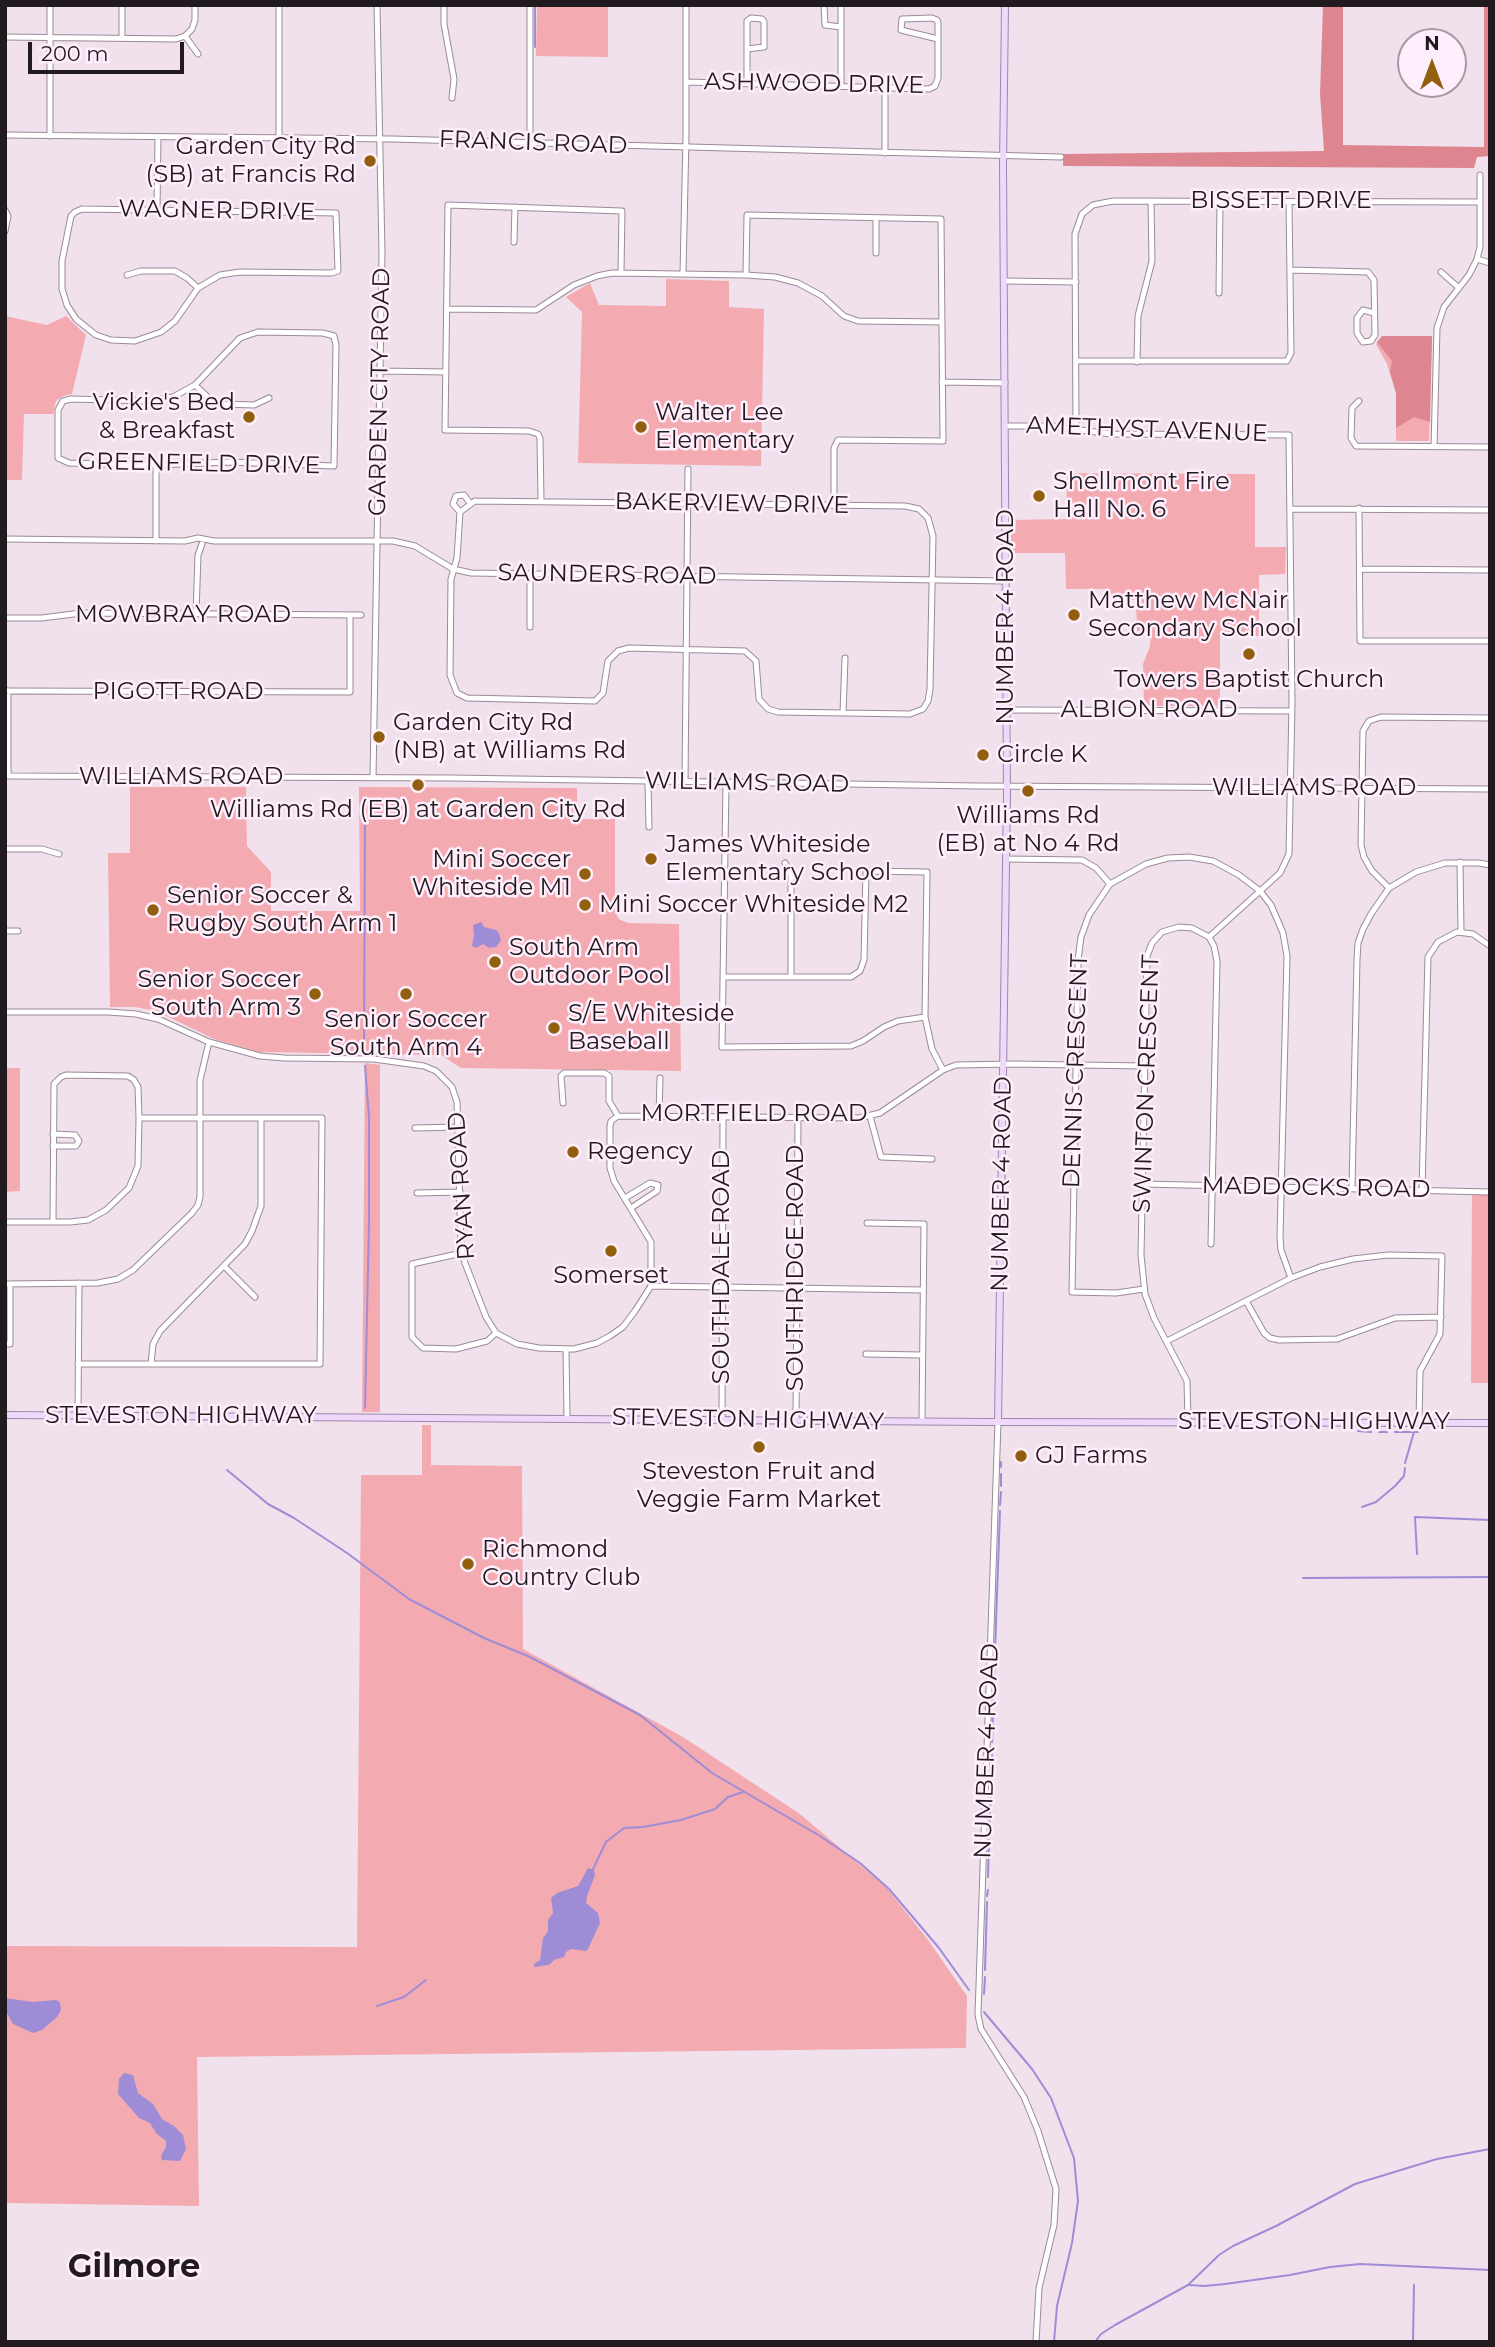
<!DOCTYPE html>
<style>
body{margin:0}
#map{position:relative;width:1495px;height:2347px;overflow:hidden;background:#f1e1ed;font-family:Montserrat,sans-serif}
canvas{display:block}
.frame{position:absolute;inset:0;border:7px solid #211b20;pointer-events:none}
.north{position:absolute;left:1397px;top:28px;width:70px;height:70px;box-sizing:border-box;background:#ffeefb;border:2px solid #a69aa3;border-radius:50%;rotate:0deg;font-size:19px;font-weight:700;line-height:28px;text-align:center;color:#211b20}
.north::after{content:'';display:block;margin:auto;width:24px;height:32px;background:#915f0e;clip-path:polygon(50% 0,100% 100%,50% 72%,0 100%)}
.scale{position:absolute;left:28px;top:42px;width:156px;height:32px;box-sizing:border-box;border:4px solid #211b20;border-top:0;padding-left:9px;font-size:21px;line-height:24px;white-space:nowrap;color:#211b20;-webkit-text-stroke:5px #ffeefb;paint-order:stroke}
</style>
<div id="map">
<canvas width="1495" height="2347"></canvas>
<div class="frame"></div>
<div class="north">N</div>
<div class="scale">200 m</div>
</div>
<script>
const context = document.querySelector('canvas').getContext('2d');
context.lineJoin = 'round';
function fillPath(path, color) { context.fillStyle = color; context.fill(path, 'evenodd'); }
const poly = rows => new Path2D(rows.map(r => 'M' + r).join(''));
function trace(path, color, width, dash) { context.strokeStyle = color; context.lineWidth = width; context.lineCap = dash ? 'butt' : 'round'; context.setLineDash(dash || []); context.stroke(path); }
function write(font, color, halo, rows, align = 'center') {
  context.font = font + ' Montserrat,sans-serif'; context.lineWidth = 5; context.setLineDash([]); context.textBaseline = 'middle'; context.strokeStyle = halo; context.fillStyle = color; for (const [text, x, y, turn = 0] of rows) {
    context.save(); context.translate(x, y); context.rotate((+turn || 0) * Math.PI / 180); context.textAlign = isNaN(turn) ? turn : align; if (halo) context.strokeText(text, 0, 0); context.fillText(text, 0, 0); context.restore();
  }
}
fillPath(poly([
 [537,5,608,5,608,57,536,56],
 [666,279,729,281,729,307,764,309,761,466,578,463,582,312,566,297,590,283,599,305,666,306],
 [5,316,47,325,66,316,86,335,72,394,63,396,56,401,53,414,24,414,22,480,5,480],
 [1382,336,1432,336,1429,441,1396,441,1396,393,1387,364,1376,344],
 [1067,473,1255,474,1255,547,1286,547,1285,574,1259,575,1259,636,1220,636,1220,706,1144,706,1143,664,1150,646,1151,632,1137,631,1136,600,1106,598,1105,589,1066,589,1065,553,1011,553,1011,520,1066,519],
 [130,787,246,787,247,846,271,872,271,911,360,911,359,787,577,788,577,819,615,819,615,897,617,916,620,920,629,923,679,924,681,1071,461,1068,441,1055,258,1052,214,1039,156,1011,135,1007,110,1007,108,853,130,853],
 [365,1063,380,1065,380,1412,362,1412],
 [5,1068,20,1068,20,1191,5,1192],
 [1472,1190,1490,1190,1490,1383,1471,1383],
 [422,1425,431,1425,431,1465,522,1466,523,1649,683,1737,800,1814,886,1887,928,1940,967,1996,966,2048,197,2057,199,2206,5,2203,5,1946,357,1947,361,1475,422,1475]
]), '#f3abb1');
fillPath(poly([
 [1323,5,1343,5,1343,145,1484,147,1484,5,1490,5,1490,156,1477,157,1474,168,1063,166,1063,154,1324,151,1320,94],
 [1382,336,1432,336,1430,422,1414,417,1396,428,1396,393,1390,372,1392,361,1377,342]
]), '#dd8690');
fillPath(poly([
 [481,922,484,927,496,930,499,933,501,940,496,947,489,948,483,944,476,948,472,946,474,935,473,925],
 [588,1868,594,1870,595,1875,587,1896,586,1903,598,1913,600,1923,588,1949,586,1951,571,1949,566,1952,564,1957,554,1960,549,1965,534,1967,534,1964,540,1960,543,1938,548,1931,548,1920,553,1913,551,1898,557,1893,578,1886],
 [5,1998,33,2002,56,2000,60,2002,61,2010,57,2017,42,2030,33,2033,13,2024,5,2010],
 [124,2073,133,2075,138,2093,153,2104,162,2119,174,2126,183,2135,186,2149,180,2161,162,2160,161,2156,166,2147,166,2141,156,2133,150,2123,139,2118,118,2094,119,2079]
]), '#9e8dd6');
trace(poly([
 [535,5,535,47],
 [364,1049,365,806],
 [365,1408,369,1222,369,1117,365,1066],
 [1358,1431,1371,1432],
 [1379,1432,1387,1432],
 [1395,1432,1418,1432],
 [1405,1463,1414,1432],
 [1001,1467,1001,1462],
 [227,1470,268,1504,294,1518,347,1553,409,1599,484,1638,530,1657,640,1715,712,1773,820,1836,860,1863,889,1889,939,1948,969,1990],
 [1001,1486,1001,1474],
 [1000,1505,1001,1492],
 [1362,1507,1376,1502,1395,1486,1404,1476,1405,1468],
 [1417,1554,1415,1517,1490,1520],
 [1303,1578,1490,1577],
 [993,1707,1000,1511],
 [992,1742,993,1713],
 [991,1782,992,1750],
 [989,1834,991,1787],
 [593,1869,606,1842,624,1828,643,1827,681,1820,715,1809,728,1797,743,1792],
 [988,1877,989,1840],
 [987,1896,988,1890],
 [985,1970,987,1902],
 [984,1994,985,1977],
 [377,2006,404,1997,426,1980],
 [984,2012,1032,2069,1051,2098,1074,2158,1078,2201,1072,2243,1057,2306,1054,2342],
 [1189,2285,1205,2286,1225,2284,1290,2275,1330,2267,1360,2264,1490,2270],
 [1095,2342,1101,2334,1115,2325,1188,2285,1219,2255,1233,2246,1276,2226,1355,2184,1437,2159,1490,2149],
 [1413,2342,1414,2285]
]), '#9e8dd6', 2);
const minor = poly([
 [122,5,122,38],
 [279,5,279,137],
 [444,5,444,24,454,79,452,98],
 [824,5,825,25,841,27],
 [841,5,841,86],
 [185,36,198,54],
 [5,37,176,39,185,36,192,29,195,20,195,5],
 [687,82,929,89,935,86,938,78,938,23,937,20,932,18,902,19,901,30,938,39],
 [747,83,747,21,751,18,762,19,764,22,764,47,747,49],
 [5,135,392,139,1061,157],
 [50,136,50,5],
 [530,143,530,5],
 [885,153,885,88],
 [82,209,336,213,338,271,331,273,240,272,220,275,198,288,175,321,161,332,135,341,111,340,96,335,76,319,67,305,62,289,62,261,71,216,75,212,82,209],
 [157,209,158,137],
 [5,210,8,216,5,231],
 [514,242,515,207],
 [876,253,876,218],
 [1477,259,1490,263],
 [1290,270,1368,272,1374,280,1375,335,1371,341,1363,342,1357,333,1357,318,1363,310,1374,313],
 [1441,272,1459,288],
 [683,273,686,137,686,5],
 [127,275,141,271,175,271,187,278,198,288],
 [746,275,747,215,941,219,943,441,838,440,834,448,834,506],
 [1004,281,1076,282],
 [1219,293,1220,201],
 [447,309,536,310,574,285,597,276,612,273,746,275,775,277,798,283,822,296,844,316,858,321,942,322],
 [258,332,323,333,334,336,336,345,334,466,230,462,156,465,69,463,58,458,58,410,63,401,71,399,151,401,173,397,195,385,240,338,258,332],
 [1076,361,1287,361,1291,353,1289,202],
 [1137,362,1138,316,1152,261,1151,201],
 [381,371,446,372],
 [942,382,1005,383],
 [195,385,210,399,224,404,254,405,269,398],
 [1359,401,1352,408,1351,438,1356,446,1490,447],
 [1005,426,1050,426,1111,434,1289,435,1292,703,1289,854,1280,873,1209,937],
 [1076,429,1075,234,1082,214,1093,205,1113,201,1479,202],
 [1434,447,1437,328,1444,307,1469,275,1477,259,1480,247,1480,175],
 [156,465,156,541],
 [475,501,905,506,919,509,928,518,933,536,930,689,928,701,923,709,910,714,778,712,768,709,759,699,756,661,745,651,629,648,618,651,608,661,603,693,595,701,467,698,457,693,450,675,451,579,457,558,460,512,475,501],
 [541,501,540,438,538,434,529,431,445,430,448,205,622,211,621,272],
 [1359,508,1360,641,1490,641],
 [1290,509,1490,510],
 [460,512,453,504,456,496,464,495,470,503],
 [5,539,185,541,198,538,214,541,393,541,415,546,453,569,471,573,1006,581],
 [1360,569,1490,570],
 [530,575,530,627],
 [196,614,198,555,202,544],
 [5,618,42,618,81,613,361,615],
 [5,691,350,692,350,615],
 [8,691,8,776],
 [1007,710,1292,711],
 [843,713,845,658],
 [5,776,452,778,978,786,1490,789],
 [373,778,382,253,377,5],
 [648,782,649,827],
 [685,782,688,469],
 [726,783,722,1047,851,1046,863,1041,884,1027,898,1021,925,1017],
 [5,849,42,849,59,854],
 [1006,859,1082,860,1096,868,1110,884],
 [1460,862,1461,931],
 [785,863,791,874,791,977],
 [1389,888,1372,871,1364,857,1361,845,1363,731,1369,721,1381,717,1490,718],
 [5,931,18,931],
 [723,977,851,977,860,971,864,960,866,871,927,872,925,1017,932,1049,943,1070],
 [5,1012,108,1012,136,1014,158,1019,209,1042,260,1056,284,1058,374,1059,424,1066,436,1071,452,1087,457,1102,461,1246,465,1263,486,1317,496,1333,517,1344,539,1348,574,1349,597,1343,610,1336,623,1327,635,1311,651,1286,651,1242,614,1181,610,1168,610,1126,611,1121,618,1116,859,1118,880,1113,943,1070,956,1065,1013,1064,1145,1066],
 [563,1103,561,1076,564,1073,604,1073,609,1076,609,1101,618,1116],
 [659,1116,660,1078],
 [870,1116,881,1157,932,1159],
 [415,1128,458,1127],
 [53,1134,75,1135,79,1141,76,1146,53,1146],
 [1143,1184,1490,1192],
 [1352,1188,1357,960,1358,943,1363,929,1371,914,1389,888,1416,872,1445,863,1479,863,1490,865],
 [1422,1190,1428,957,1438,942,1457,932,1473,934,1490,946],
 [417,1193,460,1192],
 [625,1198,650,1183,658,1185,657,1191,631,1208],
 [5,1222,70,1222,88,1220,106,1210,129,1188,138,1166,139,1118,138,1087,134,1080,128,1076,66,1075,61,1077,54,1084,53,1222],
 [867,1223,924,1224,922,1421],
 [462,1253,412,1264,412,1337,423,1348,456,1349,487,1341,496,1333],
 [224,1266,255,1297],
 [5,1284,98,1283,118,1279,133,1270,192,1213,198,1205,200,1197,200,1080,209,1042],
 [651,1286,923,1290],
 [1144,1289,1116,1293,1072,1292,1078,960,1081,937,1089,915,1110,884,1146,864,1168,858,1189,857,1213,861,1239,875,1260,891,1271,905,1283,933,1287,956,1280,1237,1281,1250,1291,1278],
 [1246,1301,1264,1333,1270,1338,1279,1340,1337,1339,1395,1318,1441,1317],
 [1167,1341,1291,1278,1320,1267,1353,1259,1388,1255,1442,1256,1440,1334,1420,1371,1419,1422],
 [5,1344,10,1344,10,1284],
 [566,1349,567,1418],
 [866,1354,922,1355],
 [78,1364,320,1364,322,1118,139,1118],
 [151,1364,153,1344,160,1331,245,1244,252,1231,261,1206,261,1118],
 [78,1415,79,1283],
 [722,1419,723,1116],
 [796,1420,798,1117],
 [998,1422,978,2015,981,2029,1024,2097,1038,2131,1056,2189,1054,2225,1039,2288,1036,2342],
 [1188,1422,1187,1381,1154,1318,1145,1294,1141,1255,1147,956,1152,943,1162,932,1179,927,1192,928,1209,937,1214,946,1217,961,1211,1244]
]);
const major = poly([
 [5,1415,988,1422,1490,1423],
 [998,1422,1007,795,1003,165,1005,5]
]);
trace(minor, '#9a8b97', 7);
trace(major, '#9f86ab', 8);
trace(minor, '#fff', 5);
trace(major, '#eed9fa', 6);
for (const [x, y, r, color] of [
 [370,161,7,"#915f0e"],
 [249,417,7,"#915f0e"],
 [641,427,7,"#915f0e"],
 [1039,496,7,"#915f0e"],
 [1074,615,7,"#915f0e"],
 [1249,654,7,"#915f0e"],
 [379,737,7,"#915f0e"],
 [983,755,7,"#915f0e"],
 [418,785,7,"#915f0e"],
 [1028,791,7,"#915f0e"],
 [651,859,7,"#915f0e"],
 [585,874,7,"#915f0e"],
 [585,905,7,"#915f0e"],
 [153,910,7,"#915f0e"],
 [495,962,7,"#915f0e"],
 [315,994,7,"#915f0e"],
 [406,994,7,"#915f0e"],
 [554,1028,7,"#915f0e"],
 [573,1152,7,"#915f0e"],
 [611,1251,7,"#915f0e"],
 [759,1447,7,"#915f0e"],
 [1021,1456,7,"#915f0e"],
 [468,1564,7,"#915f0e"]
]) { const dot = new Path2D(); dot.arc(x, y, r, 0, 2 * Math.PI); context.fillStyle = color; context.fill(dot); trace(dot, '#ffeefb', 2.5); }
write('24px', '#211b20', '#ffeefb', [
 ["ASHWOOD DRIVE",814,84,1],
 ["FRANCIS ROAD",533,143,2],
 ["BISSETT DRIVE",1281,201],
 ["WAGNER DRIVE",217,211,1],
 ["GARDEN CITY ROAD",380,392,-89],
 ["AMETHYST AVENUE",1147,430,2],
 ["GREENFIELD DRIVE",199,464,1],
 ["BAKERVIEW DRIVE",732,504,1],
 ["SAUNDERS ROAD",607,575,1],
 ["MOWBRAY ROAD",183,615],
 ["NUMBER 4 ROAD",1006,617,-90],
 ["PIGOTT ROAD",178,692],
 ["ALBION ROAD",1149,710],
 ["WILLIAMS ROAD",181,777],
 ["WILLIAMS ROAD",747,783,1],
 ["WILLIAMS ROAD",1314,788],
 ["DENNIS CRESCENT",1076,1071,-88],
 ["SWINTON CRESCENT",1147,1084,-88],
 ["MORTFIELD ROAD",754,1114],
 ["NUMBER 4 ROAD",1002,1184,-89],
 ["RYAN ROAD",462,1186,-94],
 ["MADDOCKS ROAD",1316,1188,1],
 ["SOUTHDALE ROAD",722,1267,-90],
 ["SOUTHRIDGE ROAD",796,1268,-90],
 ["STEVESTON HIGHWAY",181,1416],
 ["STEVESTON HIGHWAY",748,1420,1],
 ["STEVESTON HIGHWAY",1314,1422],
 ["NUMBER 4 ROAD",987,1751,-88]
]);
write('24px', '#211b20', '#ffeefb', [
 ["Garden City Rd",356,147,"right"],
 ["(SB) at Francis Rd",356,175,"right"],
 ["Vickie's Bed",235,403,"right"],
 ["& Breakfast",235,431,"right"],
 ["Walter Lee",655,413],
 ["Elementary",655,441],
 ["Shellmont Fire",1053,482],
 ["Hall No. 6",1053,510],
 ["Matthew McNair",1088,601],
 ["Secondary School",1088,629],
 ["Towers Baptist Church",1249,680,"center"],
 ["Garden City Rd",393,723],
 ["(NB) at Williams Rd",393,751],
 ["Circle K",997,755],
 ["Williams Rd (EB) at Garden City Rd",418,810,"center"],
 ["Williams Rd",1028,816,"center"],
 ["(EB) at No 4 Rd",1028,844,"center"],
 ["James Whiteside",665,845],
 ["Elementary School",665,873],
 ["Mini Soccer",571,860,"right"],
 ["Whiteside M1",571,888,"right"],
 ["Senior Soccer &",167,896],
 ["Rugby South Arm 1",167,924],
 ["Mini Soccer Whiteside M2",599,905],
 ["South Arm",509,948],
 ["Outdoor Pool",509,976],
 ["Senior Soccer",301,980,"right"],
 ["South Arm 3",301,1008,"right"],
 ["S/E Whiteside",568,1014],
 ["Baseball",568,1042],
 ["Senior Soccer",406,1020,"center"],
 ["South Arm 4",406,1048,"center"],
 ["Regency",587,1152],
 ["Somerset",611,1276,"center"],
 ["GJ Farms",1035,1456],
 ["Steveston Fruit and",759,1472,"center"],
 ["Veggie Farm Market",759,1500,"center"],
 ["Richmond",482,1550],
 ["Country Club",482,1578]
], 'left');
write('bold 32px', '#211b20', '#ffeefb', [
 ["Gilmore",134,2268]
]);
</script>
